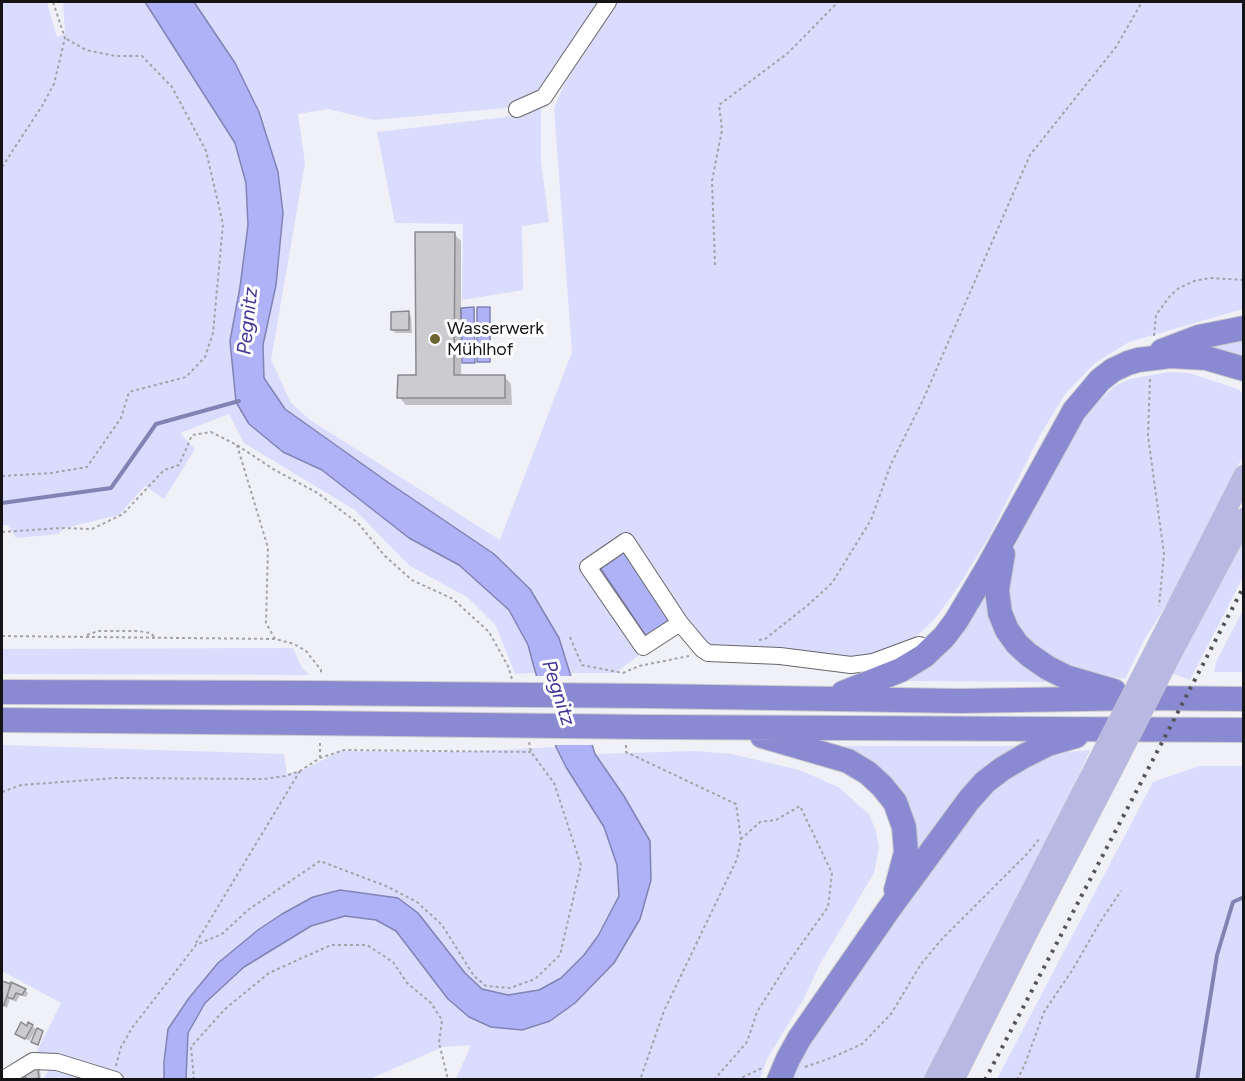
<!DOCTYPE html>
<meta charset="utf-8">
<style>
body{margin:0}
#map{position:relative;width:1245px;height:1081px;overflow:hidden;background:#f0f1f6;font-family:Figtree,sans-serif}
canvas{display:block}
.frame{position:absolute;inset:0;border:3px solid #141416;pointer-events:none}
</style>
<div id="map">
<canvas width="1245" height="1081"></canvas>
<div class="frame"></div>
</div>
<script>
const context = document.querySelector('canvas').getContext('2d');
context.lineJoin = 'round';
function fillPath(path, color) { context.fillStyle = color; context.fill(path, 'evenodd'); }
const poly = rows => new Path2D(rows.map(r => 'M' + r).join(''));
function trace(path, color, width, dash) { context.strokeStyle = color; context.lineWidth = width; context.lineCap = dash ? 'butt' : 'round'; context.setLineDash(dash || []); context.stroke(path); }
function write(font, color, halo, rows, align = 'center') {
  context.font = font + ' Figtree,sans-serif'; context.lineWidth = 6; context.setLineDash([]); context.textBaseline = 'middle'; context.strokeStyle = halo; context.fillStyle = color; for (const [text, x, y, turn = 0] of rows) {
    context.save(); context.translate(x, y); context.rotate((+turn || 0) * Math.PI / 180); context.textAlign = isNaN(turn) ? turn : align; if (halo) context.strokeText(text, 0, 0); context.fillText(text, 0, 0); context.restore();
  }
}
fillPath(poly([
 [2,2,47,2,57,37,65,34,63,2,145,2,235,143,246,183,248,225,240,287,230,341,236,402,249,424,283,452,322,470,409,538,459,565,509,610,528,645,536,673,515,674,496,626,467,597,410,566,355,510,244,443,229,414,180,433,195,449,164,499,145,486,119,515,65,528,58,534,16,538,8,525,2,525],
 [194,2,603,2,546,91,515,107,374,120,328,109,298,114,305,163,271,360,291,403,310,420,500,540,572,352,554,108,576,57,616,2,1243,2,1243,309,1129,342,1095,363,1065,394,1039,437,990,535,958,587,934,620,899,652,871,659,711,648,703,644,628,532,580,565,642,653,615,673,570,673,559,638,530,589,494,554,389,483,285,409,264,378,263,346,276,285,283,213,278,172,235,63],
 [541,107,541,161,549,222,522,226,523,290,462,300,463,224,395,223,377,132,506,117],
 [1243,338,1243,355,1212,347,1213,345],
 [1169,372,1189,373,1238,389,1243,393,1243,456,1167,604,1144,640,1125,679,1080,671,1041,656,1016,627,1005,584,1009,561,1022,528,1082,419,1092,407,1115,386,1130,379],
 [1243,535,1243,577,1190,680,1171,673],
 [990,579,990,598,1054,682,907,681],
 [1243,610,1243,672,1214,672,1216,662],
 [293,648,301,666,309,675,2,674,2,649],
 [2,745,284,754,287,774,303,770,340,751,463,752,556,747,566,767,604,827,617,865,619,896,598,936,584,955,561,978,539,990,508,995,482,989,465,973,418,913,398,898,340,890,313,897,282,914,258,930,218,963,164,1062,164,1079,124,1079,71,1061,34,1057,61,1003,2,971],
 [833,746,1021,746,912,867,911,825],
 [1090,750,1063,810,924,1079,791,1080,805,1048,953,834,1007,774,1056,753],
 [695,751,732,754,799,770,818,778,840,788,854,801,869,814,876,831,879,848,874,873,820,964,803,1000,767,1059,760,1079,456,1079,471,1045,443,1047,370,1079,186,1080,188,1033,205,1003,244,967,274,948,311,926,345,916,376,920,396,931,448,999,469,1017,491,1027,522,1030,575,1003,614,963,640,919,624,796,595,754],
 [1199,766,1243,766,1243,1079,997,1079,1153,782],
 [51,1067,118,1080,43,1080]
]), '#d9dcfd');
const water = poly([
 [145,2,194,2,235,63,259,112,278,172,283,213,276,285,263,345,264,378,285,409,389,483,494,554,530,589,559,638,595,754,624,796,650,841,651,880,640,919,614,963,575,1003,550,1021,522,1030,491,1027,469,1017,448,999,396,931,376,920,345,916,311,926,244,967,205,1003,188,1033,186,1079,164,1079,164,1062,168,1029,189,998,218,963,258,930,282,914,313,897,340,890,398,898,418,913,465,973,482,989,508,995,539,990,561,978,584,955,598,936,619,896,617,865,604,827,566,767,556,747,528,645,509,610,459,565,409,538,322,470,283,452,249,424,236,402,230,341,240,287,248,225,246,183,235,143,145,2],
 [474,307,475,363,462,363,461,308,474,307],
 [477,307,490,307,490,362,477,362,477,307],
 [624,549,671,619,646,636,599,566,624,549]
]);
fillPath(water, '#b0b2f8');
trace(water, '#8183b4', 1.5);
fillPath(poly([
 [534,676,574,676,595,745,553,745]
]), '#f0f1f6');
fillPath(poly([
 [454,234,461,241,461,376,504,376,511,384,512,405,406,405,399,397,418,376],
 [408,313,411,316,412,333,396,333,392,330],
 [3,983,25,990,28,993,26,997,20,995,16,1002,10,999,7,1008,2,1006],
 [29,1024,36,1029,29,1041,17,1033],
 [36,1067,40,1070,41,1080,9,1080]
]), '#0003');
trace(poly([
 [2,503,111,488,156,424,239,401],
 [1197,1080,1217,955,1233,902,1244,897]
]), '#8183b4', 4);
const building = poly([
 [415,232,455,232,454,375,505,375,505,398,397,398,398,375,416,375,415,232],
 [409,311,409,330,391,330,391,312,409,311],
 [2,981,11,984,4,1005,2,1005,2,981],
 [11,982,26,989,22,995,16,993,13,999,7,997,11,982],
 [21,1022,27,1026,28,1022,33,1025,25,1039,15,1034,21,1022],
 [37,1028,43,1031,38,1045,31,1042,37,1028],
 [37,1065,39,1078,27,1080,22,1070,37,1065]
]);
fillPath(building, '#cbcbd0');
trace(building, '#8a8a8f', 1.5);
const minor = poly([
 [517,109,544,97,608,2],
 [680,623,643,647,588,567,626,541,680,623,702,649,708,653,780,656,851,665,873,662,919,645,933,648],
 [2,1080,33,1061,57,1062,115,1080]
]);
const major = poly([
 [1157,646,1244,475],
 [1172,653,1244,518],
 [934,1080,1097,763],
 [954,1080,1029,930,1112,771]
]);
const highway = poly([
 [1162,351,1199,337,1244,328],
 [1003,554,997,590,1000,613,1007,630,1017,644,1029,655,1048,668,1066,677,1114,691],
 [2,692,309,693],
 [843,693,901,670,924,656,944,637,956,621,987,569,1074,411,1100,380,1113,370,1128,363,1138,360,1170,356,1206,358,1244,369],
 [648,696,960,701,1141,698,1244,699],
 [2,720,308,723],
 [647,727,1244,730],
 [762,736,848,761,868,773,882,786,895,802,904,827,906,852,896,890],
 [779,1080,788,1059,799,1039,889,909,969,800,985,782,1002,769,1024,756,1048,744,1076,736]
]);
trace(minor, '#66666a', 18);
trace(major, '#cbcbcc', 21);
trace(highway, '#cbcbcc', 26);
trace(poly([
 [2,167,42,106,54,84,65,38,53,2],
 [715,265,712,181,722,130,719,105,788,53,838,2],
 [1154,336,1156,315,1170,296,1179,288,1194,281,1210,278,1244,280],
 [1150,379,1148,436,1164,554,1159,606],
 [237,445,268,548,266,623,275,639],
 [2,476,52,473,87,467,121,418,129,392,186,377,205,357,213,333,223,224,206,151,172,87,142,56,115,56,86,50,65,38],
 [2,532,61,528,92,529,123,514,164,470,179,465,192,435,211,432,237,445,273,469,316,492,358,523,384,555,412,580,453,599,489,632,508,666,512,679],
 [87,635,98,631,138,631,150,633,156,638],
 [2,636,275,639,294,644,306,651,321,670,321,675],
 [570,637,582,665,623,673,639,666,689,656],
 [759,640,765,639,808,605,832,583,871,520,891,464,923,400,1030,155,1116,47,1142,2],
 [626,745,626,752,736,804,741,839,737,859,664,1011,640,1080],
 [320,758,320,740],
 [2,792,21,785,116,778,264,779,285,776,300,771,320,758,344,750,531,752],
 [196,943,300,771],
 [116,1066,121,1047,132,1028,196,945,222,934,248,910,320,861,386,886,417,902,442,925,474,976,486,986,510,988,535,979,560,955,581,865,554,783,531,752,529,742],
 [805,1067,831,1058,862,1044,891,1014,921,964,942,939,1027,854,1040,838],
 [194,1080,191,1047,225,1009,269,973,331,945,367,945,393,962,407,983,431,1003,442,1020,439,1043,447,1075,446,1080],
 [714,1080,747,1042,757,1012,788,963,828,907,832,873,800,806,776,820,760,822,741,839],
 [737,1080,762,1068],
 [1017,1080,1025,1064,1044,1012,1073,969,1100,922,1121,891]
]), '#a3a3a7', 2, [3, 3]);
trace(minor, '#fff', 16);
trace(major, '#b8b9e3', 20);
trace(highway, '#898ad1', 24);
trace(poly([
 [985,1080,1244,586]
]), '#535356', 4, [3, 6]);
const majorBridge = poly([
 [1097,763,1157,646],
 [1112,771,1172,653]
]);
const highwayBridge = poly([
 [309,693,648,696],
 [308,723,647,727]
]);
trace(majorBridge, '#cbcbcc', 21, []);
trace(highwayBridge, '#cbcbcc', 26, []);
trace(majorBridge, '#b8b9e3', 20);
trace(highwayBridge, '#898ad1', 24);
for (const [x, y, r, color] of [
 [435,339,6,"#6c6532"]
]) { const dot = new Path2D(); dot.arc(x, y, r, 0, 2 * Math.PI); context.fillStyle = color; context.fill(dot); trace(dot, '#fff', 2); }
write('18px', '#141416', '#fff', [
 ["Wasserwerk",447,329],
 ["Mühlhof",447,350]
], 'left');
write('italic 20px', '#413597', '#fff', [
 ["Pegnitz",248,321,-84],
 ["Pegnitz",558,693,72]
]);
</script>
